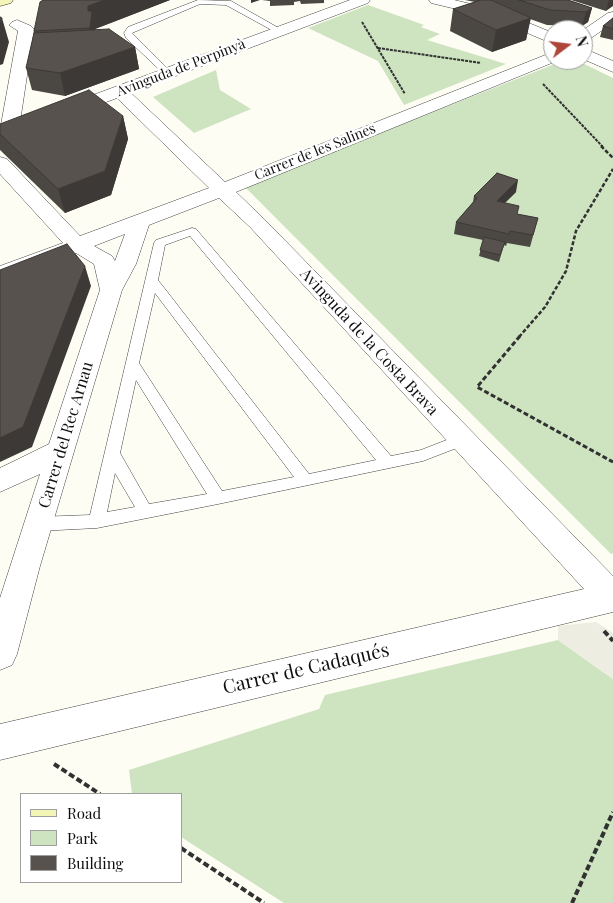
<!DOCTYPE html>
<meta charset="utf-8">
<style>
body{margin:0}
#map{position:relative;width:613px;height:903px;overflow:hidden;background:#fdfdf3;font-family:"Playfair Display",serif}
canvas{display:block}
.legend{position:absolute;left:20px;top:793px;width:162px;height:90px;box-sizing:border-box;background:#fff;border:1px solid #9f9f9f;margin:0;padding:6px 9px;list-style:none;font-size:15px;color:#0f0f0f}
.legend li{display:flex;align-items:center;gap:10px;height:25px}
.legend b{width:25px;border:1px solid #9f9f9f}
.north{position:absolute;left:543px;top:20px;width:50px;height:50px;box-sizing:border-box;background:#fff;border:1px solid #9f9f9f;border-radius:50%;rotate:75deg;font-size:14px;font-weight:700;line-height:20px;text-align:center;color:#0f0f0f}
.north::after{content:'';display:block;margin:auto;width:18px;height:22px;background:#ae4539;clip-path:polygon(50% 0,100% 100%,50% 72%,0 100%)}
</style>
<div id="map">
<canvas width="613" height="903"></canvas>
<ul class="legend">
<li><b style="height:6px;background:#f3f5b7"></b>Road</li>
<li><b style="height:14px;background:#cee4c0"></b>Park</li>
<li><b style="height:14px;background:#57524d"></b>Building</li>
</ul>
<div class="north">N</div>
</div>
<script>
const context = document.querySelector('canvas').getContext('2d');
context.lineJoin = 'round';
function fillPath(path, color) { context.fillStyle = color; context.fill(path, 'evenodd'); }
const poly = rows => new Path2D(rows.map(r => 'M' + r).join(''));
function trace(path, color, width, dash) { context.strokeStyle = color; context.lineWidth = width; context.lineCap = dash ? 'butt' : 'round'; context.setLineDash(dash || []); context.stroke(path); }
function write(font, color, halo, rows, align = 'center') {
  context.font = font + ' "Playfair Display",serif'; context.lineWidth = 5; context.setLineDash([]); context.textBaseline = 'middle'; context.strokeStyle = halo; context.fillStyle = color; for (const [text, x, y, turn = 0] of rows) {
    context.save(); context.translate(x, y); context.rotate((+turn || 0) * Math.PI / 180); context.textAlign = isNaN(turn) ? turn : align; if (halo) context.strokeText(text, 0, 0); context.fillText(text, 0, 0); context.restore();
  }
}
fillPath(poly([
 [368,5,424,25,421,27,440,34,427,40,506,64,404,105,378,61,308,28],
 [565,60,576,60,613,78,613,553,611,554,244,186],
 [216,70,220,90,251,109,194,133,153,97],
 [558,640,613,679,613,903,284,903,181,837,181,794,132,794,129,770,319,709,325,695]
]), '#cee4c0');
fillPath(poly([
 [596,622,613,633,613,679,558,640,558,626]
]), '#eeede2');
const lane = poly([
 [198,0,231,1,284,31,277,33,226,5,200,4,132,33,171,72,167,75,164,74,126,38,124,33,128,27,198,0],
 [192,228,196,229,391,456,421,450,462,434,467,436,469,440,467,444,423,461,218,504,97,528,38,531,32,529,30,524,32,519,38,517,90,515,154,243,156,240,192,228],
 [190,236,376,460,309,474,158,280,165,245,190,236],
 [155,293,294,477,222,491,139,363,155,293],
 [136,380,207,494,149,504,120,453,136,380],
 [115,473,135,507,107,512,115,473]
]);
const street = poly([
 [350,0,370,0,368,3,131,93,225,182,553,52,553,60,559,60,236,192,264,219,613,576,613,612,0,760,0,724,584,589,250,227,219,198,149,225,136,264,122,290,40,566,17,654,12,665,0,670,0,598,40,474,0,492,0,468,49,444,100,290,94,264,76,253,0,281,0,266,63,243,0,174,0,157,7,159,80,236,209,188,117,98,0,141,0,130,18,31,9,25,12,22,17,20,31,26,34,29,20,122,350,0],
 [125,234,115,261,112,256,94,246,125,234],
 [429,0,454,0,500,11,553,33,553,44,490,17,431,3,429,0],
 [613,12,613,23,588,40,583,42,583,30,608,13,613,12],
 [583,48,613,61,613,72,583,59,583,48]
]);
const secondary = poly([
 [0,0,13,0,11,3,0,6,0,0]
]);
trace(lane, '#424242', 1);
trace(street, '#424242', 1);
trace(secondary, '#313131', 1);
trace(poly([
 [362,22,405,94],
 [378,48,481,63],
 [543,84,603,147]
]), '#313131', 2, [3, 1]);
trace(poly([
 [601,146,613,158],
 [519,337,545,307,566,271,576,231,613,169]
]), '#313131', 2.5, [4, 2]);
trace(poly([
 [520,336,477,387,613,462]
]), '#313131', 3, [5, 2.5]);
trace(poly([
 [604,631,613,641],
 [54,764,100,794],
 [181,848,264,903],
 [572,903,613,812]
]), '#313131', 4, [6, 3]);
fillPath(lane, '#fff');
fillPath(street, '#fff');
fillPath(secondary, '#f3f5b7');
fillPath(poly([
 [43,0,170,0,95,29,96,30,135,47,139,69,65,96,32,90,26,68,34,33,34,31],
 [262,0,324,0,324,3,301,4,300,1,294,2,294,5,270,6,270,1],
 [465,0,568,0,592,8,588,22,582,26,547,25,530,19,526,40,492,52,450,31,453,9,475,2],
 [571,0,613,0,606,11],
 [613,18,613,40,600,37,603,26],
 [123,116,128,139,111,195,65,213,0,150,0,124],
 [516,192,505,203,517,214,538,218,530,247,507,243,506,246,504,245,499,262,479,256,483,240,454,234,456,222,473,202,474,196]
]), '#4b4742');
fillPath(poly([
 [105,0,170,0,95,29,96,34,94,52,90,28,88,6],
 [251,0,260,0,251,3],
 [609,0,613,0,613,6,606,11],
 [592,8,588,22,582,26,586,12],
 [2,18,9,42,3,64,0,65,0,25],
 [531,18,526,40,492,52,496,30],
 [135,47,139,69,65,96,60,73],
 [123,116,128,139,111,195,65,213,58,189],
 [518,180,516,192,494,213,497,201],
 [85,266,91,286,32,447,0,462,0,438]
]), '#3d3936');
const building = poly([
 [43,0,105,0,88,6,88,11,92,11,90,28,34,31,40,2,43,0],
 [481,0,491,0,531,18,496,30,453,9,481,0],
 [519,0,568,0,592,8,586,12,550,10,519,0],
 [0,17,2,18,0,25,0,17],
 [613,18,613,29,603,26,613,18],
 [109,29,135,47,60,73,26,68,34,33,109,29],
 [89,90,123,116,105,171,58,189,0,134,0,124,89,90],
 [497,173,518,180,497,201,519,206,517,214,538,218,533,235,510,231,509,234,456,222,477,198,474,196,497,173],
 [484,237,505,242,500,255,480,250,484,237],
 [67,244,85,266,23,427,0,438,0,270,67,244]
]);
fillPath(building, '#57524d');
trace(building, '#3d3936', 1);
write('14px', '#0f0f0f', '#fff', [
 ["Avinguda de Perpinyà",181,68,-21],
 ["Carrer de les Salines",315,152,-22]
]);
write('16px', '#0f0f0f', '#fff', [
 ["Avinguda de la Costa Brava",369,342,47],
 ["Carrer del Rec Arnau",66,435,-73]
]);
write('19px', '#0f0f0f', '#fff', [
 ["Carrer de Cadaqués",306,669,-13]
]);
</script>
